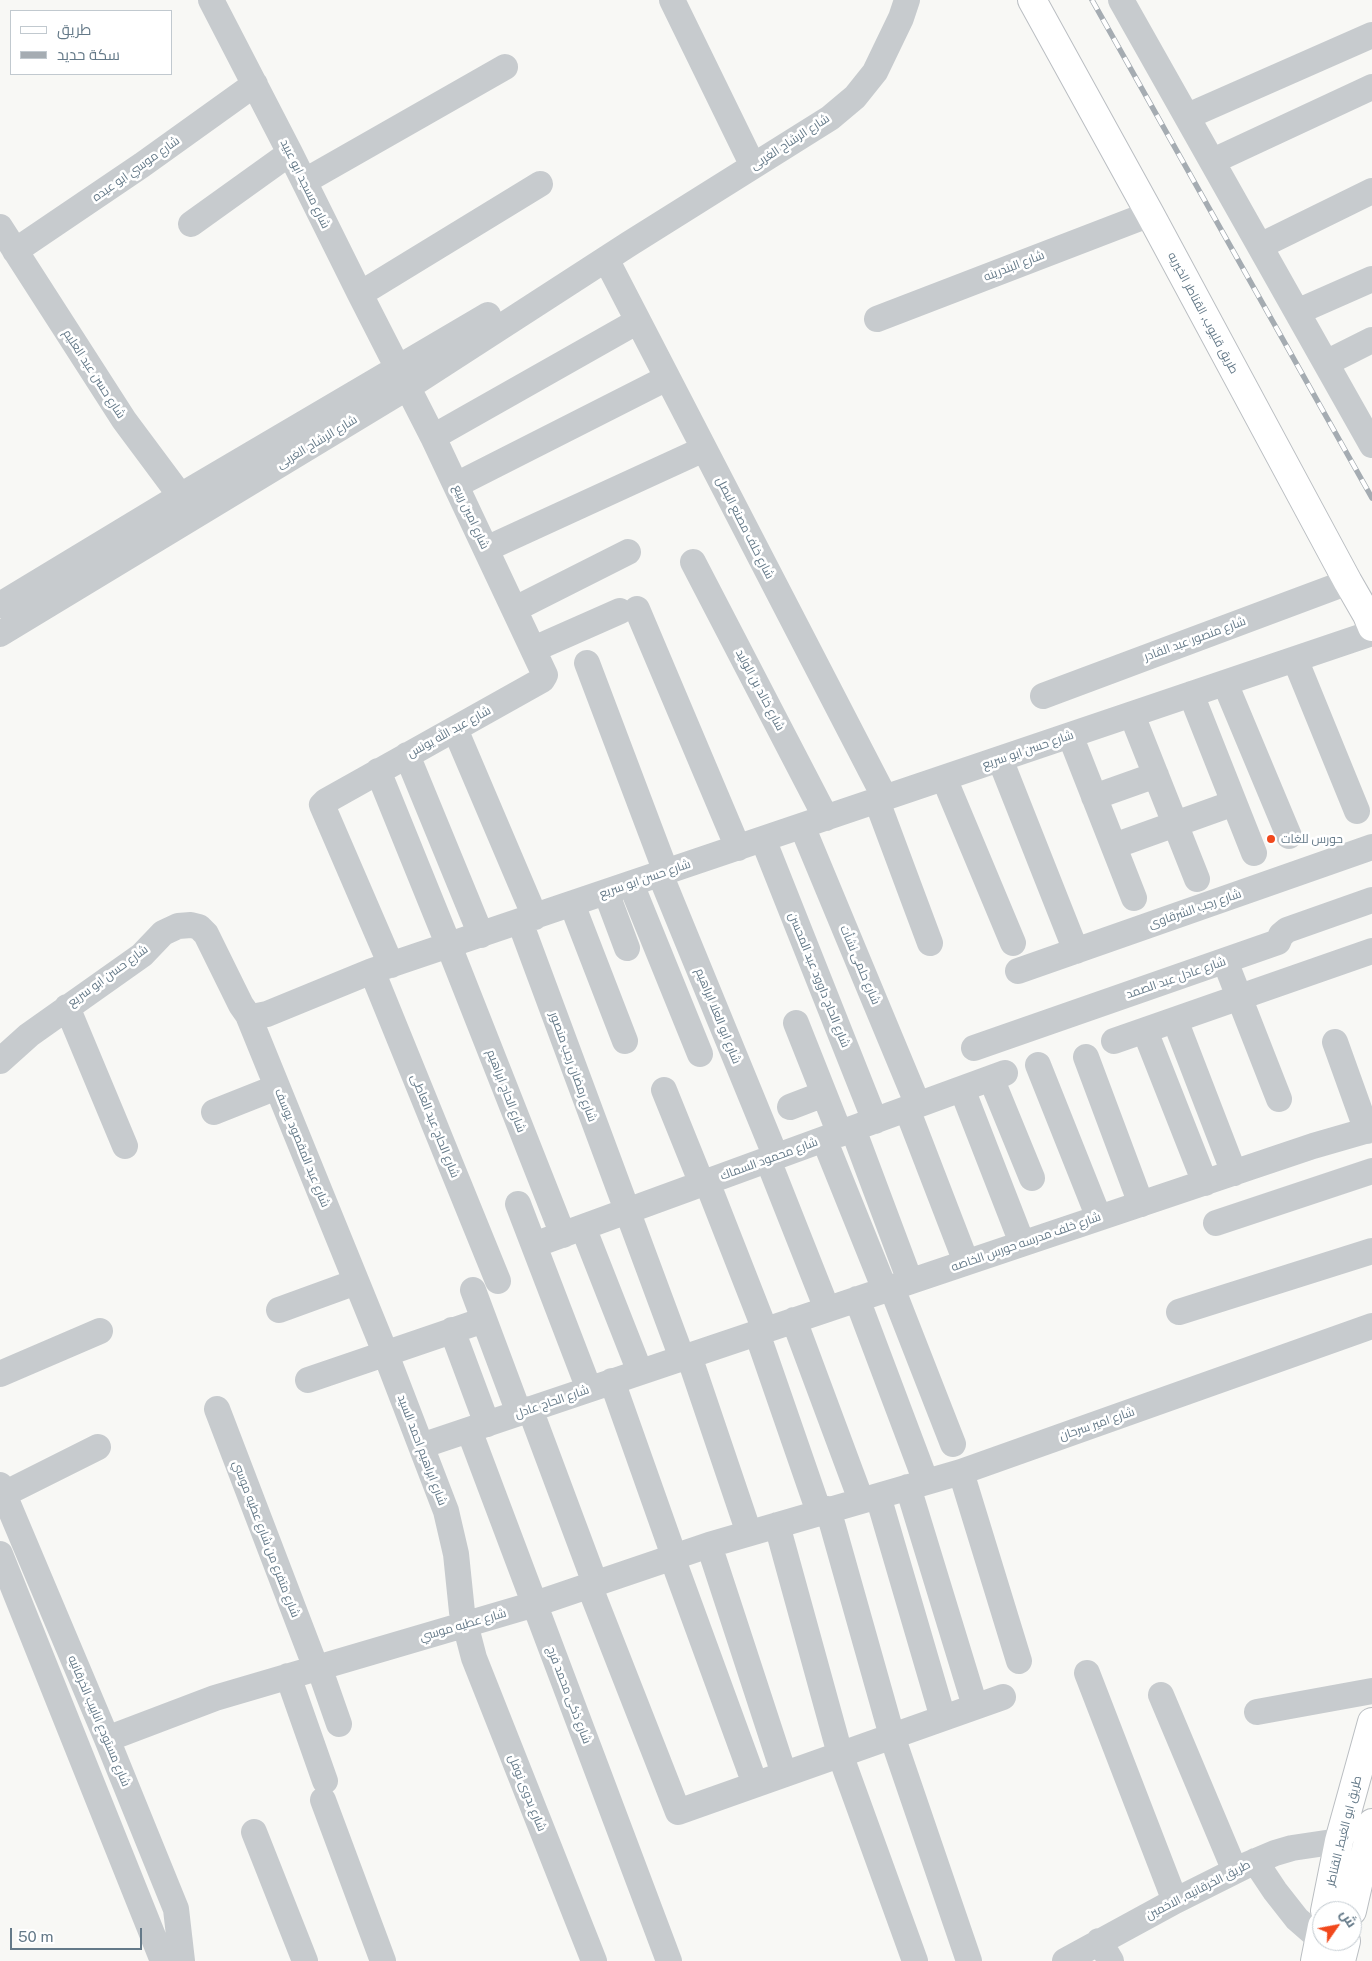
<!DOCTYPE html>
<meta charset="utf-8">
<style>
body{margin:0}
#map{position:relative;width:1372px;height:1961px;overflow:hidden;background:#f8f8f5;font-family:"Public Sans",Cairo,sans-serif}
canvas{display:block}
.legend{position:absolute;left:10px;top:10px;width:162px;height:65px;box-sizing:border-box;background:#fff;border:1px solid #c1c9cf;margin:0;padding:6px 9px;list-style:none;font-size:15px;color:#647988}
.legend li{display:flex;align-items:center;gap:10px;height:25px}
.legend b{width:25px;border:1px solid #c1c9cf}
.north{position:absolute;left:1312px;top:1901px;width:50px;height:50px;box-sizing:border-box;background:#fff;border:1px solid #c1c9cf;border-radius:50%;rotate:57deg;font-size:14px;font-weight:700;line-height:20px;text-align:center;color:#647988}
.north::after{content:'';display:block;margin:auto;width:18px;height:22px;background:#f1481c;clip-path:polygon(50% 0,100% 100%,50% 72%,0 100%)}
.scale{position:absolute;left:10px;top:1928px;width:132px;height:22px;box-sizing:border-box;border:2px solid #647988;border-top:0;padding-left:6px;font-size:15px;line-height:18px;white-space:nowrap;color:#647988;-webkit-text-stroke:4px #fff;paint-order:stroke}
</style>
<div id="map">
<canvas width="1372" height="1961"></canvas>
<ul class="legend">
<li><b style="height:6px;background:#fff"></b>طريق</li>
<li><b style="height:6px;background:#a5acb2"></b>سكة حديد</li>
</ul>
<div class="north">ش</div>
<div class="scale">50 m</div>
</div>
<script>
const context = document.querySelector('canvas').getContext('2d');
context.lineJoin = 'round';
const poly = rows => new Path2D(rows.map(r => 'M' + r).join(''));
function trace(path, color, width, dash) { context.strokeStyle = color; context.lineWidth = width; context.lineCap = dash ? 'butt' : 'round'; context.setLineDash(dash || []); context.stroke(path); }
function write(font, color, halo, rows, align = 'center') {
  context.font = font + ' "Public Sans",Cairo,sans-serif'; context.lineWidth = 5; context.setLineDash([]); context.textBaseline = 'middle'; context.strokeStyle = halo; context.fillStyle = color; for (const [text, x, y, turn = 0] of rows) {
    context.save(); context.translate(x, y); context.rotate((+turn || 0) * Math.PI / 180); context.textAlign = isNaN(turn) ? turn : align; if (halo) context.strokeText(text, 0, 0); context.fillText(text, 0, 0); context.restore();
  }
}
const major = poly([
 [1032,0,1150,214,1348,582,1367,615,1372,627],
 [1325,1911,1339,1841,1372,1722],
 [1352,1911,1372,1823],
 [1315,1961,1322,1926],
 [1341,1961,1346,1941]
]);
trace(major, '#babec2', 30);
trace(poly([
 [211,0,290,153,360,294,433,437,545,675,542,680,326,801,322,805,391,965],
 [672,0,753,166],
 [1121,0,1372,445],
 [1188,116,1372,35],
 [1213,161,1372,87],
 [305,181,505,67],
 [191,224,290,153],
 [0,227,124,420,191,510],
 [1260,246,1372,191],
 [15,251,142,165,255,84],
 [606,259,885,798],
 [360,294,540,184],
 [1297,312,1372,279],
 [877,319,1150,214],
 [1326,363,1372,340],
 [433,437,638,321],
 [456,485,667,378],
 [486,549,704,449],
 [693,562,826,818],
 [0,605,180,496,488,315],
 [515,609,628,552],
 [637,609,738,848],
 [0,634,408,387,629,244,830,118,855,97,875,72,901,18,907,0],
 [534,649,620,611],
 [1295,659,1357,811],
 [587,663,666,872],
 [1225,683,1289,836],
 [1191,694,1254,853],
 [1043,696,1348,582],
 [1132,715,1197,879],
 [455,729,535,917],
 [1070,735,1134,898],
 [407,755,481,935],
 [1000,759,1076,951],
 [378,771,449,946,563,1235],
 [944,778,1013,943],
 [1094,797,1156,775],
 [877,801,930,943],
 [802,826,918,1105],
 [763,839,875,1121],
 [1114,846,1234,803],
 [660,874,776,1157],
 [631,884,700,1054],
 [606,892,627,948],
 [572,904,625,1041],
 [520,922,682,1358],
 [1225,961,1279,1099],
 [372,971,498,1281],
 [1018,971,1372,847],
 [67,1007,125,1146],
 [248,1015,385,1352,446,1511,456,1554,462,1612,474,1658,594,1961],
 [1175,1020,1234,1173],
 [796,1023,840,1134],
 [1145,1031,1205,1183],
 [1114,1041,1372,951],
 [1335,1042,1367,1131],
 [974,1048,1278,942,1281,935,1287,930,1372,900],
 [1086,1057,1141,1204],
 [0,1061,29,1035,142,955,163,933,178,926,191,925,199,927,206,934,241,1005,248,1015,252,1017,267,1014,372,971,1372,633],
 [1038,1065,1099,1218],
 [991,1078,1032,1178],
 [962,1089,1022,1243],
 [664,1090,702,1184],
 [790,1107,824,1094],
 [907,1109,966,1262],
 [214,1112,277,1087],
 [853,1129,910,1281],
 [824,1139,885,1290],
 [768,1160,827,1309],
 [707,1182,765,1330],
 [518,1204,589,1389],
 [1216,1223,1372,1171],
 [583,1227,640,1372],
 [534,1245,1005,1073],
 [892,1288,953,1444],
 [473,1290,519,1413],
 [857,1299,926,1482],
 [279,1310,356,1282],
 [1179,1312,1372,1251],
 [794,1320,861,1500],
 [452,1330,487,1424],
 [757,1333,819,1512],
 [689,1356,749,1533],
 [0,1374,100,1331],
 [308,1380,484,1320],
 [612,1381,674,1556],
 [217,1409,316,1668],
 [530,1409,595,1583],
 [469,1430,669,1961],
 [421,1446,1313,1146,1372,1129],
 [961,1472,1019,1661],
 [0,1485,107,1739,176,1909,182,1961],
 [908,1487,975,1706],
 [4,1494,98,1447],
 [878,1496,943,1718],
 [828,1509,892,1736,969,1961],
 [777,1525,840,1754,915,1961],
 [709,1545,784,1774],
 [0,1554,163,1961],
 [672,1557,755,1784],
 [589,1585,678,1812,1003,1697],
 [319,1667,339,1724],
 [1087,1673,1175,1901],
 [288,1676,325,1781],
 [1161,1695,1235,1871],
 [1257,1712,1372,1691],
 [107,1739,215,1698,535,1604,709,1545,961,1472,1372,1326],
 [323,1800,383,1961],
 [254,1832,305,1961],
 [1255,1861,1275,1891,1297,1919,1320,1939],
 [1099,1941,1111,1961],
 [1065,1961,1175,1901,1249,1864,1275,1853,1292,1848,1339,1841]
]), '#c7cbce', 26);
trace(major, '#fff', 28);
const rail = poly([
 [1092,0,1372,498]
]);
trace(rail, '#a5acb2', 5.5);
trace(rail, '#fff', 4, [11]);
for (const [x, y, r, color] of [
 [1271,839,5,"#f1481c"]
]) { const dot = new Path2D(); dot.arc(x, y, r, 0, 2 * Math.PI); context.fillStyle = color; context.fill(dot); trace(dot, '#fff', 2); }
write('12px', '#647988', '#fff', [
 ["شارع الرشاح الغربى",790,142,-33],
 ["شارع موسي ابو عيده",136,169,-35],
 ["شارع مسجد ابو عبيد",305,184,64],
 ["شارع البندرينه",1014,266,-21],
 ["طريق قليوب, القناطر الخيريه",1203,313,62],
 ["شارع حسن عبد العليم",94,374,57],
 ["شارع الرشاح الغربى",317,442,-31],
 ["شارع امين ربيع",471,517,65],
 ["شارع خلف مصنع البصل",745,528,63],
 ["شارع منصور عبد القادر",1195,639,-20],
 ["شارع خالد بن الوليد",760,690,62],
 ["شارع عبد الله يونس",449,732,-29],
 ["شارع حسن ابو سريع",1028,750,-19],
 ["شارع حسن ابو سريع",645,879,-19],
 ["شارع رجب الشرقاوى",1195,909,-19],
 ["شارع حلمى نشأت",860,965,67],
 ["شارع حسن ابو سريع",108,976,-36],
 ["شارع عادل عبد الصمد",1176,978,-19],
 ["شارع الحاج داوود عبد المحسن",819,980,68],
 ["شارع ابو العلا ابراهيم",718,1016,68],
 ["شارع رمضان رجب منصور",573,1067,70],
 ["شارع الحاج ابراهيم",506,1091,69],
 ["شارع الحاج عبد العاطى",435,1126,68],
 ["شارع عبد المقصود يوسف",302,1148,68],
 ["شارع محمود السماك",769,1159,-20],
 ["شارع خلف مدرسه حورس الخاصه",1026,1242,-19],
 ["شارع الحاج عادل",552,1402,-19],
 ["شارع امير سرحان",1097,1424,-19],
 ["شارع ابراهيم احمد السيد",422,1450,69],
 ["شارع متفرع من شارع عطيه موسي",266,1539,69],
 ["شارع عطيه موسي",463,1625,-16],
 ["شارع ذكى محمد فرج",569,1695,69],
 ["شارع مستودع انابيب الخرقانيه",99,1721,67],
 ["شارع بدوى نوفل",527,1793,68],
 ["طريق ابو الغيط, القناطر",1344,1831,-76],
 ["طريق الخرقانيه, الاخمين",1198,1890,-27]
]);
write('12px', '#647988', '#fff', [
 ["حورس للغات",1281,839]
], 'left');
</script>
